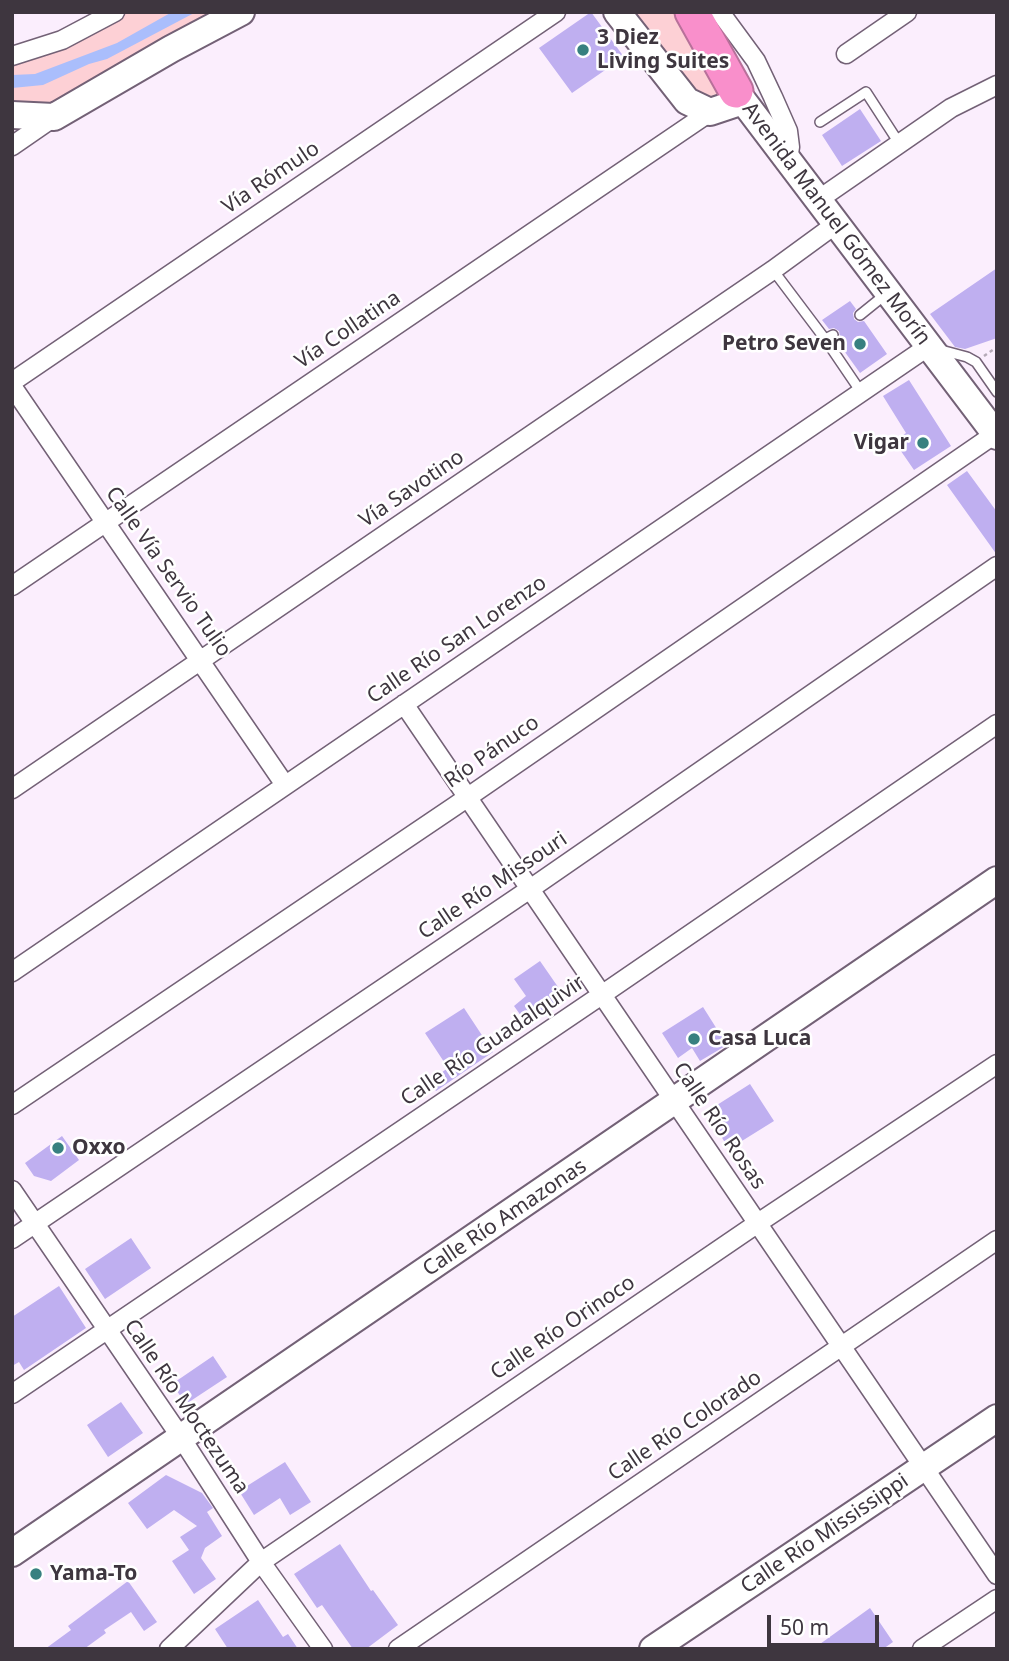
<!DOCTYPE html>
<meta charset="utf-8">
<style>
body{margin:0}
#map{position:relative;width:1009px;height:1661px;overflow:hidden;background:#fbeefd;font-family:"Noto Sans",sans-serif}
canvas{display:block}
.frame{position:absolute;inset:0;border:14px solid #3e363f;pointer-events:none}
.scale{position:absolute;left:767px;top:1615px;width:112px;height:32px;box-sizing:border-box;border:4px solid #3e363f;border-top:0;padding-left:9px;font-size:21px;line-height:24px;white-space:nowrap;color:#3e363f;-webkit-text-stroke:5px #fff;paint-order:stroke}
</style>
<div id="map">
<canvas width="1009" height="1661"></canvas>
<div class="frame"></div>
<div class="scale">50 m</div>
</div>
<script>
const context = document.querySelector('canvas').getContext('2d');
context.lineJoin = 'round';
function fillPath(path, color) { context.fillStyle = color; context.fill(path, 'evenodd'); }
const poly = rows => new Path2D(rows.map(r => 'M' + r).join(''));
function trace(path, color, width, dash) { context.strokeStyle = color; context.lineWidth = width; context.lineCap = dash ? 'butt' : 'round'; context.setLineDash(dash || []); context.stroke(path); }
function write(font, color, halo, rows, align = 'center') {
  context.font = font + ' "Noto Sans",sans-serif'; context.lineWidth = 5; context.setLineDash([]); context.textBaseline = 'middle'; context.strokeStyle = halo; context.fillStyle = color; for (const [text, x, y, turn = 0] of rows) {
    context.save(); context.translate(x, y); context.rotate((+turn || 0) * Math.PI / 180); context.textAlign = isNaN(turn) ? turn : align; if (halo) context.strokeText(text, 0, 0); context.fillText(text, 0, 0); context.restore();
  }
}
fillPath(poly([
 [115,12,241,12,54,117,12,115,12,56],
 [614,12,676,12,743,101,710,112]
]), '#fdd0d5');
fillPath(poly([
 [172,12,196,12,107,59,89,64,43,85,12,88,12,75,35,74,117,43]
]), '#aabefc');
fillPath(poly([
 [591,12,624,57,572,93,539,48],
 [860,109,881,141,842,166,822,135],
 [997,268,997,338,965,349,955,347,930,314],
 [850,301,856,309,853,313,854,319,858,322,864,321,887,354,860,373,837,341,840,336,839,331,834,328,829,329,822,320],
 [909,380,951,446,914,470,894,441,906,433,883,396],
 [967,471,997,512,997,555,947,485],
 [540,961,565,997,536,1017,538,1020,529,1027,514,1006,526,996,514,979],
 [703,1007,727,1045,700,1061,692,1048,678,1058,662,1033],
 [464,1008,493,1052,436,1091,429,1081,448,1068,425,1033],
 [750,1084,774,1121,729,1149,706,1112],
 [62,1136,79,1160,51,1181,34,1176,25,1163],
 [131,1238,151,1268,105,1299,85,1269],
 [59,1286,86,1328,24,1370,19,1362,12,1366,12,1317],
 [213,1356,227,1377,186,1404,172,1384],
 [121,1402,143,1433,108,1457,87,1425],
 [285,1462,311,1502,290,1515,280,1498,254,1515,239,1491],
 [166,1475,202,1493,213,1508,207,1512,222,1536,205,1548,201,1558,216,1579,194,1594,172,1561,189,1550,180,1537,197,1526,174,1510,147,1529,128,1503],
 [340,1544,371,1591,373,1590,398,1625,366,1649,353,1649,322,1605,317,1608,294,1574],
 [128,1581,157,1622,144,1631,131,1612,104,1630,106,1633,84,1649,45,1649,71,1630,68,1626],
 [258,1600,283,1637,288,1634,298,1649,228,1649,215,1629],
 [870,1608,893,1642,883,1649,813,1649]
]), '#bfaff0');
const lane = poly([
 [820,122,866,92,899,143],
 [773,270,825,339,833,335],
 [860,315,886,294],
 [825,339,861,392],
 [941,350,967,357,976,362,997,392]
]);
const street = poly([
 [720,12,756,61,773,97,788,131,790,147,788,160],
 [846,54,907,12],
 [12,56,62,40,115,12],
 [12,146,54,117],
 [818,200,951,108,997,85],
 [12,382,556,12],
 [12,386,285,785],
 [12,586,710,112],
 [404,704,997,1575],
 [12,789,773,270,836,224],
 [12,972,929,346],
 [12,1105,455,806,995,434],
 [12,1190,182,1439,261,1562,323,1649],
 [12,1239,530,889,997,566],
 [12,1394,603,994,997,724],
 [169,1649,261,1562,758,1223,997,1064],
 [398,1649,997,1240],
 [922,1649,997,1599]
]);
const secondary = poly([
 [617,12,687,101,710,112,743,101],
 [725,77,997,436],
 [12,115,54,117,171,49,241,12],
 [12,1553,997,880],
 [653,1649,997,1418]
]);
const highway = poly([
 [692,12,736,91]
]);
trace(lane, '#736176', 12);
trace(street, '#736176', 21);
trace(secondary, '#736176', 30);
trace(highway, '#b8709a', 37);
trace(poly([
 [984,356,997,347]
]), '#b5aab7', 2.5, [3.5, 3.5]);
trace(lane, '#fff', 9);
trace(street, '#fff', 18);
trace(secondary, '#fff', 26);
trace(highway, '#f98fcb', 33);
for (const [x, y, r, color] of [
 [583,50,7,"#378080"],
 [860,344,7,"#378080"],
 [923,443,7,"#378080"],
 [694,1039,7,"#378080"],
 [58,1148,7,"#378080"],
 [36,1574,7,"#378080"]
]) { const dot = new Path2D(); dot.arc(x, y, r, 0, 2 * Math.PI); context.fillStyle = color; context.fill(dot); trace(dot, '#fff', 2.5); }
write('bold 21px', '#3e363f', '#fff', [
 ["3 Diez",597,38],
 ["Living Suites",597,62],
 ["Petro Seven",846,344,"right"],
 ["Vigar",909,443,"right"],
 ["Casa Luca",708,1039],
 ["Oxxo",72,1148],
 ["Yama-To",50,1574]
], 'left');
write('21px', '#3e363f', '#fff', [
 ["Vía Rómulo",271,178,-34],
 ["Avenida Manuel Gómez Morín",836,224,53],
 ["Vía Collatina",348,330,-34],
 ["Vía Savotino",412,489,-34],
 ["Calle Vía Servio Tulio",168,572,55],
 ["Calle Río San Lorenzo",457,640,-34],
 ["Río Pánuco",492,752,-35],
 ["Calle Río Missouri",493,886,-34],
 ["Calle Río Guadalquivir",493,1041,-34],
 ["Calle Río Rosas",719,1126,56],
 ["Calle Río Amazonas",505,1218,-34],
 ["Calle Río Orinoco",563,1328,-34],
 ["Calle Río Moctezuma",186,1407,56],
 ["Calle Río Colorado",685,1426,-34],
 ["Calle Río Mississippi",825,1534,-34]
]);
</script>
